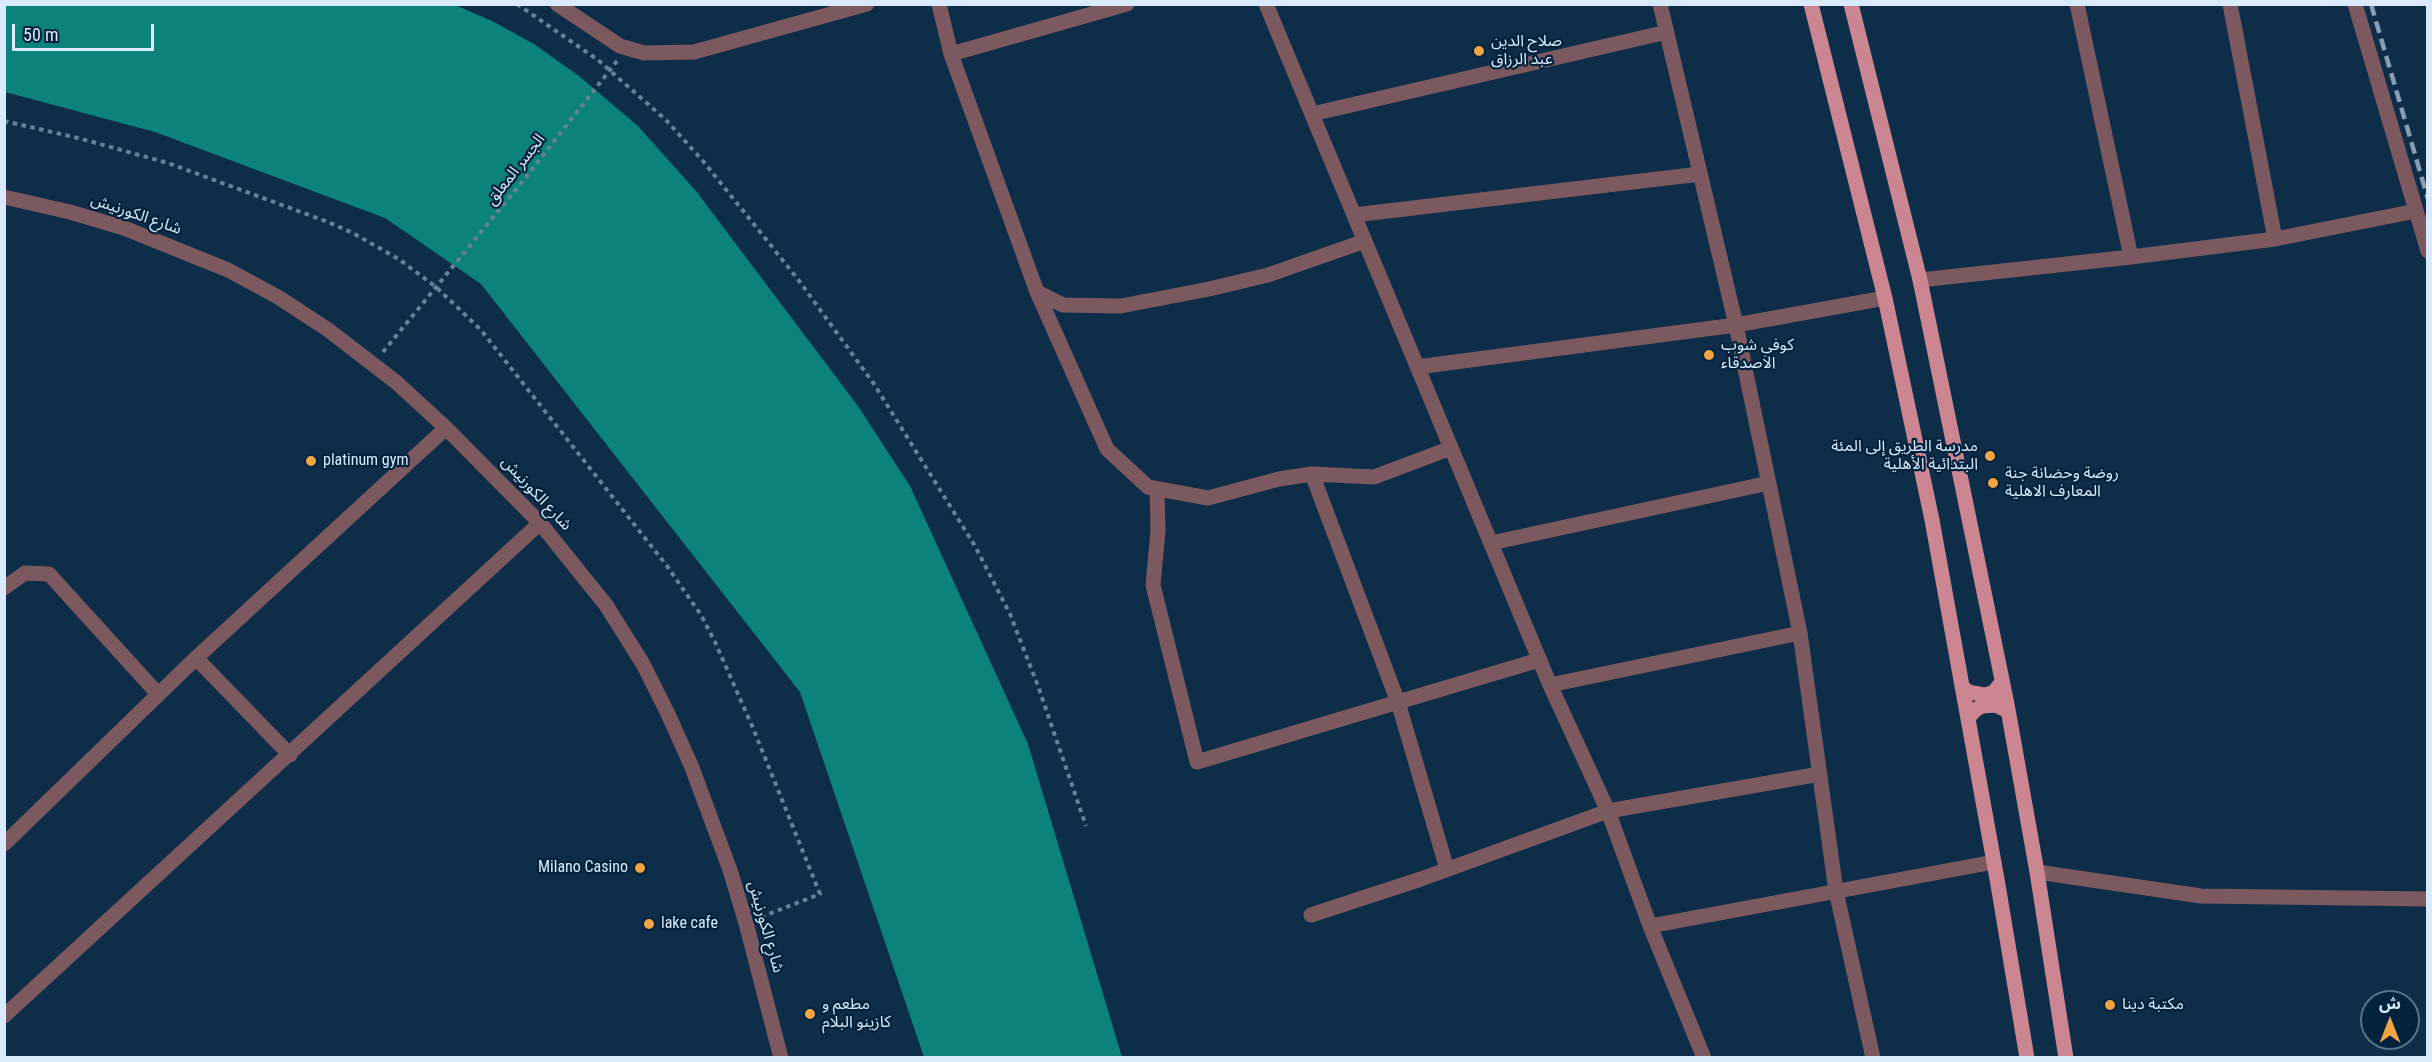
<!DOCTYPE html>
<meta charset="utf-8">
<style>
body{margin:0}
#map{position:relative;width:2432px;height:1062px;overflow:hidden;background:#0e2d48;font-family:"Roboto Condensed","Noto Sans Arabic",sans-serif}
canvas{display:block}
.frame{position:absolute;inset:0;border:6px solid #d8eafc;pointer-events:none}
.north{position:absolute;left:2360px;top:990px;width:60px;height:60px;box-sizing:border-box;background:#03233d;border:2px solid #587389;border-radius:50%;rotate:0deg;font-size:16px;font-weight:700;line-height:24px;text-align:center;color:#d8eafc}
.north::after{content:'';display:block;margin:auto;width:21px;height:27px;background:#f3a443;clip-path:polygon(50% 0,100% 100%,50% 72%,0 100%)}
.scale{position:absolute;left:12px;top:24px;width:142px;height:27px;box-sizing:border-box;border:3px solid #d8eafc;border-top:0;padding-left:8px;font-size:18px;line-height:21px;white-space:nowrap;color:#d8eafc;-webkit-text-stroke:4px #03233d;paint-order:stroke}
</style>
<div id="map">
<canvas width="2432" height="1062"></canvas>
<div class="frame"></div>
<div class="north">ش</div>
<div class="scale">50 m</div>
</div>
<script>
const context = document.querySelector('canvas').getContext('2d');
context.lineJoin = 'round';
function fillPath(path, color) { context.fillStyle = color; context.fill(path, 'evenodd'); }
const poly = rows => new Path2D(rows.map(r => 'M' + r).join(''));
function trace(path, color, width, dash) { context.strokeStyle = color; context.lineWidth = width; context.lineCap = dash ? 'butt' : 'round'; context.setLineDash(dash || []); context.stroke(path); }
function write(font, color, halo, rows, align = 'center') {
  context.font = font + ' "Roboto Condensed","Noto Sans Arabic",sans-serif'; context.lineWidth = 4.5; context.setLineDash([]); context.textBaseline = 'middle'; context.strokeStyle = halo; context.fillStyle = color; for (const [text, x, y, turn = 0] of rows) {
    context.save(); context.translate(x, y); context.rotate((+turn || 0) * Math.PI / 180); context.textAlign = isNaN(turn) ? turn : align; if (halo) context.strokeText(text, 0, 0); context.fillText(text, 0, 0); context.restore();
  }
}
fillPath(poly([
 [4,5,455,5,492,21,534,44,579,76,638,126,696,191,858,406,910,486,1028,744,1122,1057,924,1057,800,692,481,284,385,218,155,132,5,92]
]), '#0b827b');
trace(poly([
 [517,4,598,60,666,120,703,161,797,278,874,384,975,546,1010,614,1038,686,1086,826],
 [4,121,78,138,168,163,328,222,353,233,400,260,436,287,481,330,667,566,701,615,715,642,753,728,820,894,761,917],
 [383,352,526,177,617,61]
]), '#678198', 4, [4.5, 4.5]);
trace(poly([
 [557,4,620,46,644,53,694,52,867,4],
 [939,4,951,54,1037,292,1107,449,1148,487,1208,498,1279,479,1312,474],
 [1266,4,1550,685,1608,811,1650,926,1704,1058],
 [1660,4,1736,325,1800,633,1836,891,1873,1058],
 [2077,4,2131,257],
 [2230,4,2275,239],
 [2355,4,2428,251],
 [951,54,1127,4],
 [1312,114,1667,32],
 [1354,215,1700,174],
 [1920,280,2131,257,2275,239,2416,211],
 [1037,292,1063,305,1121,306,1209,289,1268,275,1365,241],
 [1417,367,1736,325,1885,298],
 [1157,489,1158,531,1153,585,1197,762,1539,660],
 [1491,543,1769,483],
 [4,588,25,573,49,574,158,694],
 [196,658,290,755],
 [1550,685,1800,633],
 [4,844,196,658,446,428],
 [1447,869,1398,702,1312,474,1374,477,1451,448],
 [2037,872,2201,896,2428,899],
 [1311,915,1421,879,1608,811,1820,774],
 [1650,926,1994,862],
 [4,1016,540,523]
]), '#7c595f', 15);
trace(poly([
 [4,197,70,212,124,228,228,270,278,297,327,329,396,382,446,428,540,523,606,605,643,664,668,714,691,765,730,870,746,923,781,1058]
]), '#7c595f', 15);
trace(poly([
 [1811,4,1885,298,1932,520,1997,879,2027,1058],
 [1851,4,1920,280,2007,704,2037,872,2066,1058],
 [1962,687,1969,692,1985,695,1994,692,2002,682],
 [1968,718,1975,710,1982,706,1996,705,2008,711]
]), '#cb8692', 15);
trace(poly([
 [2371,4,2428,199]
]), '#879eb4', 4.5, [12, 6]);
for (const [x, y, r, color] of [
 [1479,51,6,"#f3a443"],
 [1709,355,6,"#f3a443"],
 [1990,456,6,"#f3a443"],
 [311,461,6,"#f3a443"],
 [1993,483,6,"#f3a443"],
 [640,868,6,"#f3a443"],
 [649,924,6,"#f3a443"],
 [2110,1005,6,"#f3a443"],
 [810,1014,6,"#f3a443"]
]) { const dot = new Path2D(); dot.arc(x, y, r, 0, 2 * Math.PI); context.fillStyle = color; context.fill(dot); trace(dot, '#03233d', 2); }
write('16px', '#d8eafc', '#03233d', [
 ["صلاح الدين",1491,42],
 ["عبد الرزاق",1491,60],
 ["كوفي شوب",1721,346],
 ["الاصدقاء",1721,364],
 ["مدرسة الطريق إلى المئة",1978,447,"right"],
 ["البتدائية الأهلية",1978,465,"right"],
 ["platinum gym",323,461],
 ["روضة وحضانة جنة",2005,474],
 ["المعارف الاهلية",2005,492],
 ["Milano Casino",628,868,"right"],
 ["lake cafe",661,924],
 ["مطعم و",822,1005],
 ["كازينو البلام",822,1023],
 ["مكتبة دينا",2122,1005]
], 'left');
write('16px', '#d8eafc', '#03233d', [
 ["الجسر المعلق",516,170,-52],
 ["شارع الكورنيش",136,215,19],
 ["شارع الكورنيش",536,494,47],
 ["شارع الكورنيش",765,927,74]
]);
</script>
